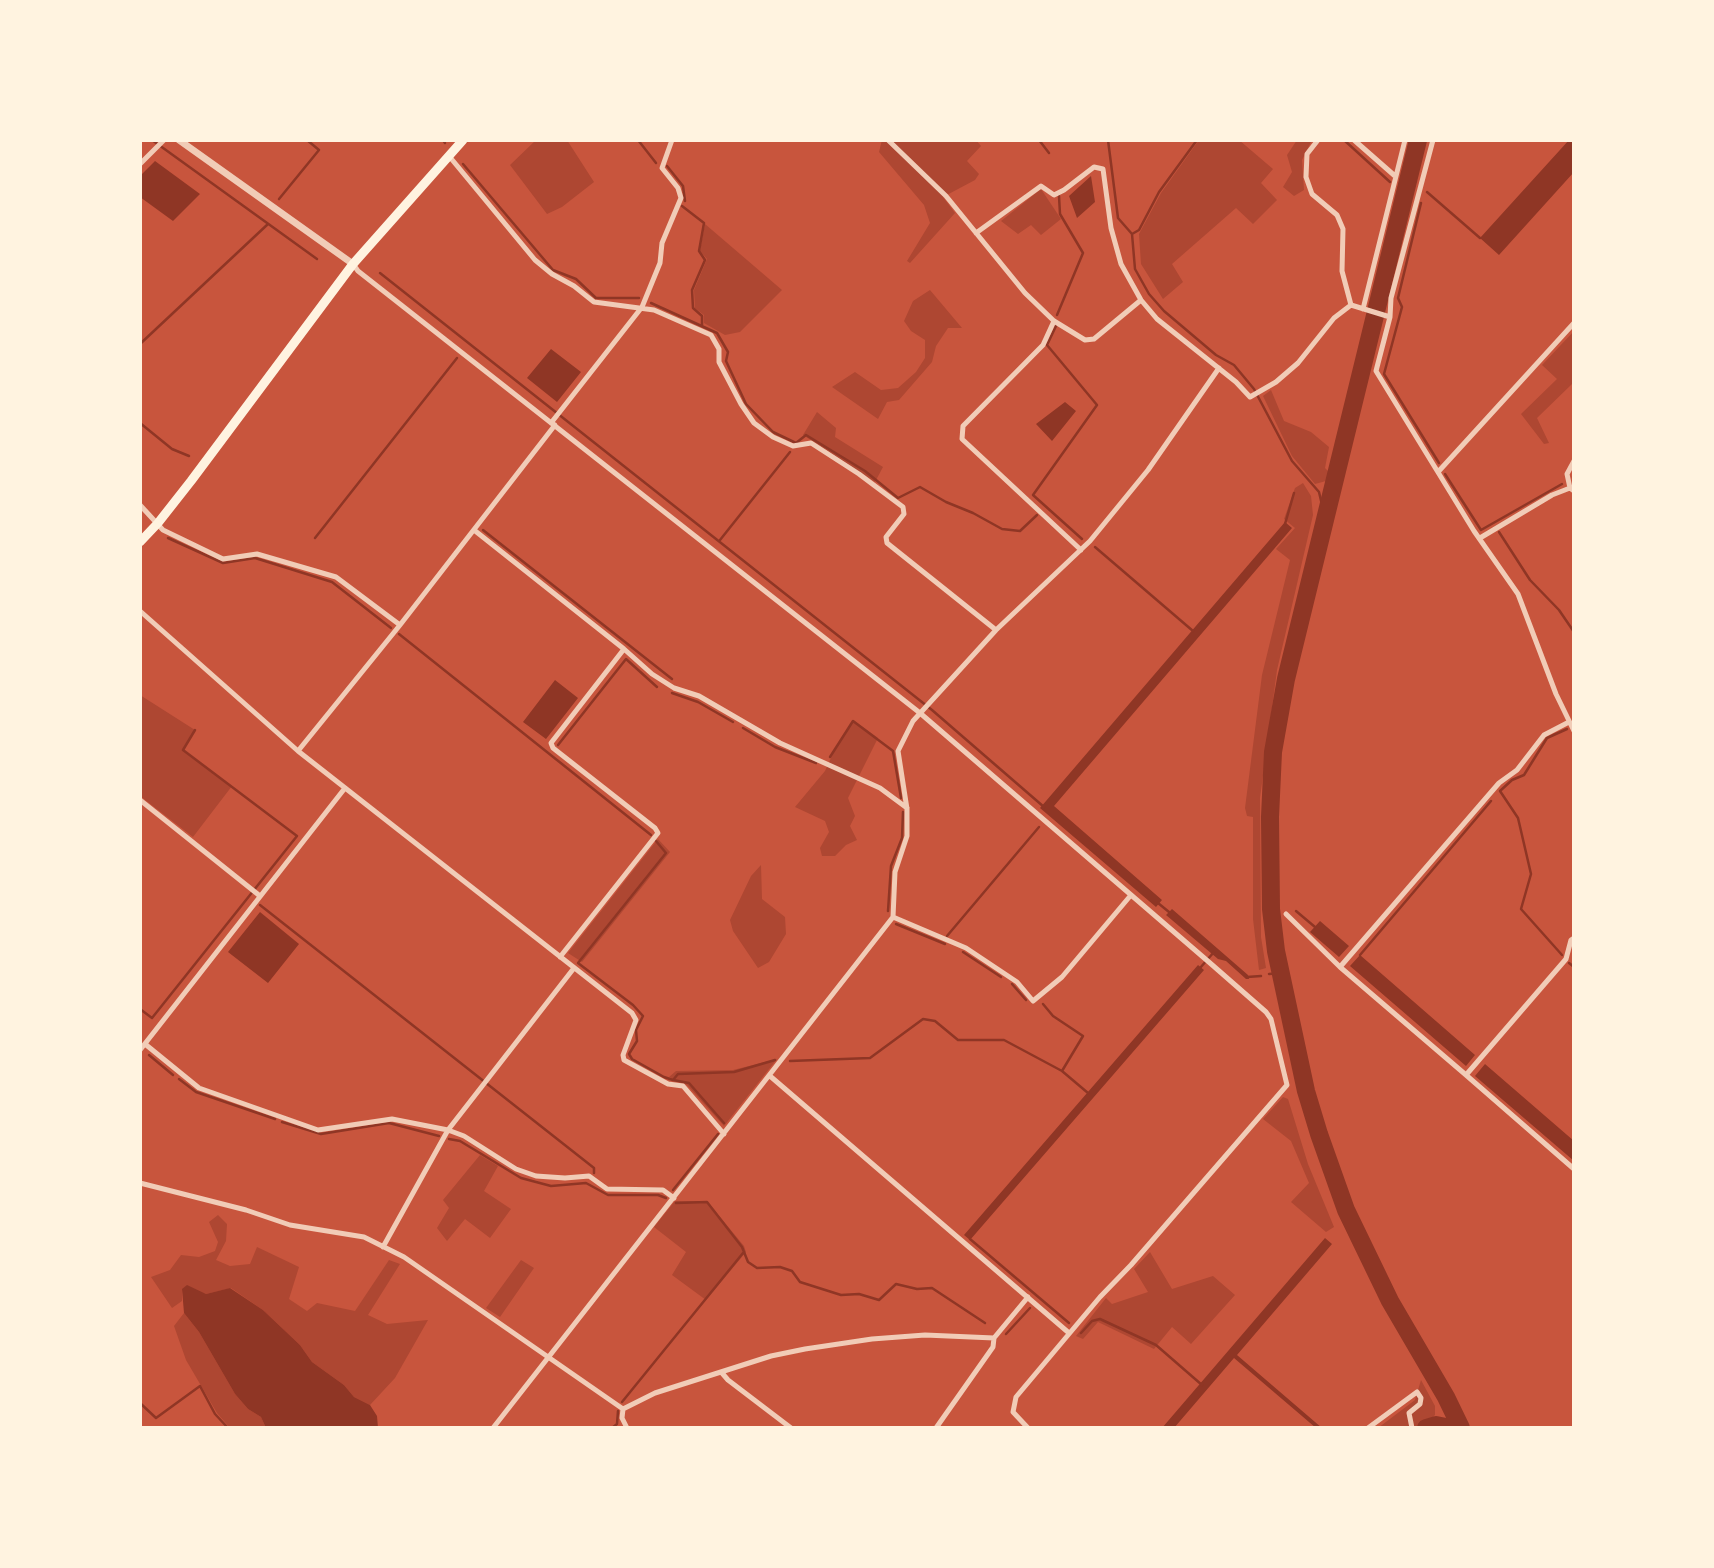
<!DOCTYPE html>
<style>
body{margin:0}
#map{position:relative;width:1714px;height:1568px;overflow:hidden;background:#c8553d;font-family:Ubuntu,sans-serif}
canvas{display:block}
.frame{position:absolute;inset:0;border:142px solid #fff3e0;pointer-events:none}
</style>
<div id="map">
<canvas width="1714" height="1568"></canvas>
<div class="frame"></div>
</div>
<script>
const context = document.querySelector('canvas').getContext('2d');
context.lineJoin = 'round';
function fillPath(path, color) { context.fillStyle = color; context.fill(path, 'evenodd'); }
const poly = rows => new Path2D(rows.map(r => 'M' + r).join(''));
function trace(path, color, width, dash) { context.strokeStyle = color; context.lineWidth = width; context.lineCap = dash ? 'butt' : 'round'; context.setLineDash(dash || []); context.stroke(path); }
fillPath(poly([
 [536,140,567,140,594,182,562,207,547,214,510,165],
 [882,140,976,140,981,146,967,161,979,174,975,180,943,197,955,213,910,263,907,261,930,223,924,205,879,152],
 [1199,140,1239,140,1273,169,1261,183,1277,200,1253,224,1236,208,1172,264,1183,282,1163,299,1141,264,1139,234,1161,193],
 [1297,140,1312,140,1302,160,1304,190,1294,196,1283,187,1292,172,1287,155],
 [1041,189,1061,219,1041,235,1031,225,1018,234,1001,221],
 [705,224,782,290,740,332,725,335,704,323,704,315,695,308,694,290,707,259,700,251],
 [930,290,962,328,948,328,936,346,932,362,899,400,887,402,878,419,832,387,855,372,881,390,898,388,916,372,925,358,925,340,911,331,904,321,913,301],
 [1574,331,1574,375,1572,384,1537,418,1549,443,1544,444,1521,414,1557,379,1542,365],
 [1271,390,1284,421,1311,432,1329,447,1325,468,1329,472,1326,481,1315,484,1292,456,1263,396],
 [817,412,836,428,835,437,883,467,875,482,803,435],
 [1303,483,1311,496,1313,515,1277,670,1260,798,1261,937,1266,968,1259,970,1253,919,1253,817,1247,816,1245,808,1262,675,1290,560,1276,549,1295,528,1284,519,1295,488],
 [140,695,195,730,183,750,232,786,193,837,140,796],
 [853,720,878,738,848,798,855,816,850,826,857,840,846,845,835,856,822,856,820,848,829,832,825,821,795,807,825,771,837,745],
 [658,839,670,852,582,962,568,953],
 [761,865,762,899,785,917,786,934,769,962,758,968,733,931,730,920,751,876],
 [777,1059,724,1126,687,1085,669,1077,676,1071,733,1070],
 [1283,1097,1288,1099,1308,1164,1334,1227,1326,1232,1291,1202,1309,1183,1291,1141,1263,1119],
 [480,1155,498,1166,484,1191,511,1209,490,1238,465,1219,447,1241,437,1228,449,1208,443,1200],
 [675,1201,707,1201,744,1246,746,1252,706,1300,672,1275,686,1252,654,1227],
 [218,1215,227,1224,226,1241,216,1260,230,1266,250,1264,257,1247,299,1267,289,1299,307,1311,317,1303,355,1311,389,1260,400,1264,368,1315,387,1324,428,1320,395,1378,370,1405,354,1397,344,1385,312,1362,300,1345,263,1310,231,1288,206,1294,182,1289,182,1301,172,1308,151,1277,170,1270,181,1255,199,1257,215,1251,218,1242,209,1222],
 [1150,1252,1172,1289,1213,1276,1235,1295,1191,1344,1172,1327,1154,1349,1098,1322,1083,1339,1076,1336,1106,1298,1112,1304,1148,1292,1134,1269],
 [521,1260,534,1268,500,1317,486,1308],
 [184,1313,199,1332,235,1394,248,1409,261,1417,266,1428,230,1428,217,1413,186,1360,174,1326],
 [1421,1380,1435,1406,1435,1415,1428,1422,1413,1428,1378,1428,1415,1400]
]), '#ae4732');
fillPath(poly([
 [1569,140,1574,140,1574,172,1499,255,1480,238],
 [155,161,200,194,173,221,140,197,140,176],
 [1091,176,1095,202,1077,218,1069,196],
 [551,349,581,372,557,402,527,378],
 [1065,402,1076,411,1052,441,1036,424],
 [1285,522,1292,528,1054,806,1162,900,1156,907,1040,808],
 [555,680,578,698,546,739,523,722],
 [1172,909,1248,975,1249,979,1246,979,1226,961,1218,959,1166,915],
 [260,912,299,944,268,983,228,952],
 [1320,921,1349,946,1339,957,1310,932],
 [1360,955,1475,1055,1466,1066,1350,966],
 [1198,965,1204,970,970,1240,964,1235],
 [1485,1064,1574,1141,1574,1161,1475,1076],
 [1325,1238,1332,1244,1237,1355,1322,1428,1316,1428,1234,1358,1174,1428,1162,1428],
 [187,1285,206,1294,230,1288,263,1310,300,1345,312,1362,344,1385,354,1397,370,1405,377,1416,378,1428,266,1428,261,1417,248,1409,235,1394,199,1332,184,1313,182,1289]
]), '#8f3625');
trace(poly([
 [152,140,317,259],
 [443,140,445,143],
 [638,140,656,163],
 [1039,140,1049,153],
 [1108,140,1118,218,1132,234,1135,269,1149,294,1164,311,1216,355,1234,365,1254,389,1292,461,1319,492,1326,522],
 [1344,140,1390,182],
 [463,164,553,270,576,279,596,298,639,298],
 [667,166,683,186,685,201],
 [1427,192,1480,238],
 [279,199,319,150,307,140],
 [1421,203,1398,298,1402,307,1384,374,1439,463],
 [682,206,704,223,699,251,705,260,692,290,693,308,702,316,702,325],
 [1132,234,1139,230,1159,192,1197,140],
 [380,273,932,710,1044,807],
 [651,303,717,333,728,352,726,361,746,404,773,432,796,443,806,435,865,471,898,498,920,487,946,502,973,513,1002,529,1020,531,1037,515],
 [1057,315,1083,253,1060,214,1059,196],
 [1056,326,1047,345,1097,405,1033,495,1082,539],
 [140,344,268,224],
 [140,423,172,449,189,456],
 [1445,474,1481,530,1562,484],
 [1573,477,1574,479],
 [1285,524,1294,493],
 [483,530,672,679],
 [1499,532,1530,580,1559,610,1574,632],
 [168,538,223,563,255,558,332,582,391,628],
 [315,538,457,358],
 [720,540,790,452],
 [1095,547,1193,631],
 [399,634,651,835],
 [672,693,698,702,733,722],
 [743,728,775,747,816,763],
 [558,745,626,659,657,687],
 [830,757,853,721,893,751,901,798],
 [656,841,666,853,578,963,633,1005,643,1016,636,1030,637,1041,629,1054,632,1059,664,1077,673,1080,678,1074,734,1072,775,1060],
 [1158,903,1169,912],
 [260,905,594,1168,594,1173],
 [888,911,891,866,902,838,903,812],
 [1296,911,1315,927],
 [896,924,945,944],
 [947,936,1039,827],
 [963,952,1001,977],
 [1360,955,1491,801],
 [1562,955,1521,909,1531,874,1518,818,1500,791,1512,780,1524,775,1547,738,1567,729],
 [1569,963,1574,967],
 [1200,968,1214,952],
 [1269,974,1281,973],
 [1247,977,1261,976],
 [1012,984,1026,1000],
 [1043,1004,1053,1016,1083,1036,1062,1071,1088,1093],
 [140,1009,152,1018,297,836,183,750,195,730],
 [149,1055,173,1075],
 [790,1061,870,1058,923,1019,935,1021,958,1040,1004,1040,1062,1071],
 [179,1079,196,1092,275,1119],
 [673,1080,689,1083,724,1123],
 [282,1122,321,1134,389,1123,439,1136],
 [449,1139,460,1141,521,1178,551,1186,586,1183,608,1195,658,1195,666,1198],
 [673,1190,718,1134],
 [676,1203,707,1202,742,1247,748,1262,757,1268,780,1267,792,1271,800,1282,841,1295,859,1294,879,1300,896,1284,917,1289,932,1288,985,1323],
 [970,1239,1069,1323],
 [1081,1333,1092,1321,1100,1319,1156,1345,1202,1385],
 [1006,1334,1030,1308],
 [622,1402,743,1253],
 [140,1403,156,1418,200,1386,215,1414,228,1428],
 [612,1428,617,1424,618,1411]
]), '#8f3625', 2.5);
trace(poly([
 [1418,140,1286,679,1273,752,1270,817,1271,909,1276,951,1306,1091,1319,1134,1346,1210,1390,1301,1446,1397,1461,1428],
 [1426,1428,1436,1425,1451,1428]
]), '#8f3625', 18);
trace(poly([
 [888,140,946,196,1025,293,1054,321,1085,340,1094,339,1141,300],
 [1318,140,1307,154,1306,177,1312,194,1337,215,1343,229,1342,271,1351,305],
 [1354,140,1395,176],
 [1433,140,1391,298,1390,317,1376,371,1474,531,1518,594,1556,694,1574,731],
 [449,156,535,260,552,274,574,286,594,302,654,310,711,335,719,349,719,362,741,404,754,423,773,437,793,446,811,443,859,474,903,507,904,514,886,537,887,543,996,630],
 [140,164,164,140],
 [976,233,1041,186,1054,195,1064,190,1094,167,1103,169,1111,228,1121,264,1141,300,1157,319,1236,382,1250,397,1276,382,1298,363,1334,318,1351,305],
 [353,264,358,271,920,713,1210,963,1266,1012,1271,1019,1287,1085,1131,1265,1100,1297,1016,1397,1013,1412,1028,1428],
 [1351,305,1390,317],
 [1363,309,1405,140],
 [1054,321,1043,345,963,426,962,439,1081,550],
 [551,423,642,307,660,263,662,243,681,198,678,188,662,168,672,140],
 [1438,472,1574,323],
 [1570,488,1567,474,1574,461],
 [140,505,163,530,223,559,257,554,336,577,400,625],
 [474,530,624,649,652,674,674,688,699,696,780,743,880,788,907,808],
 [1480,538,1552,495,1570,488,1574,491],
 [140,611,298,751,632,1013,636,1020,623,1055,624,1060,668,1084,683,1086,724,1134],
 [298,751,400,625,555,425],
 [140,800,260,896],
 [1286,914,1340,967,1466,1075],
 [893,917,966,948,1017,982,1033,1001,1062,977,1131,895],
 [1574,938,1571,940,1566,959,1466,1075,1574,1169],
 [560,957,658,833,655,828,553,748,551,743,624,649],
 [1340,967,1499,783,1517,770,1544,735,1569,722],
 [145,1044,199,1088,318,1130,392,1119,448,1130,464,1136,516,1169,536,1176,565,1178,589,1176,607,1189,663,1190,674,1198],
 [140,1050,345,788],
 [770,1076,1069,1333],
 [140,1183,246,1210,290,1225,364,1237,404,1257,623,1409],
 [383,1247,448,1130,574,968],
 [722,1373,728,1380,791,1428],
 [623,1409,655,1393,771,1356,805,1349,872,1339,925,1335,994,1338],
 [623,1409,622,1418,627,1428],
 [493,1428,893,917,895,872,907,836,907,809,898,751,913,721,996,630,1090,541,1148,470,1219,368],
 [936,1428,993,1347,994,1338,1028,1297],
 [1368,1428,1417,1392,1421,1398,1420,1404,1409,1413,1412,1428]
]), '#f1ccb7', 5);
trace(poly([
 [179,140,353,264]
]), '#f1ccb7', 7);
trace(poly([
 [140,542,158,523,191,481,353,264,463,140]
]), '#fff3e0', 9);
</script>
